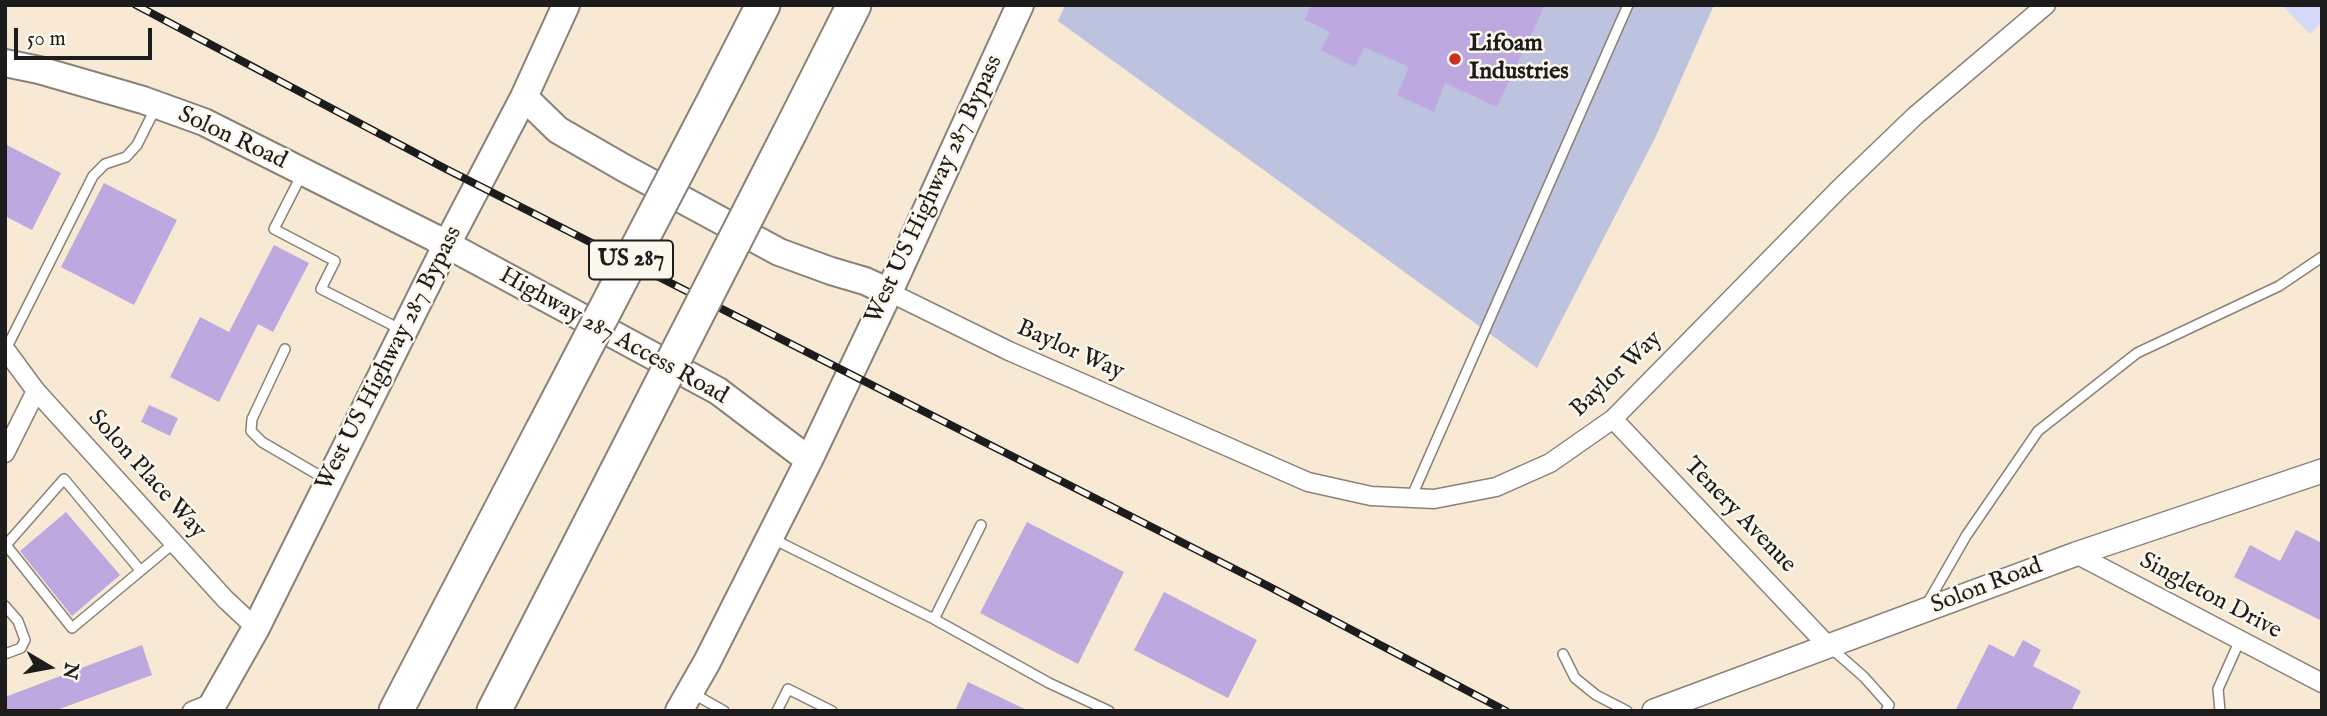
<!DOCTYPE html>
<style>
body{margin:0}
#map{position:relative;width:2327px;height:716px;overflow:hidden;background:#f7e9d4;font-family:"IM FELL English",serif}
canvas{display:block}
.frame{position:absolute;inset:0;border:7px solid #1c1c1c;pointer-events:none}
.north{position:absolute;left:14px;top:632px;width:70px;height:70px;-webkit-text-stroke:5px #fbf7ec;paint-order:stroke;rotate:100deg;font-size:19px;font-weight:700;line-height:28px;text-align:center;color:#1c1c1c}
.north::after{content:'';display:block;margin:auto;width:24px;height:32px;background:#1c1c1c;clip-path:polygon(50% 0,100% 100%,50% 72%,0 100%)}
.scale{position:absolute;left:14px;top:28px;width:138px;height:32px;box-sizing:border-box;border:4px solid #1c1c1c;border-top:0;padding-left:9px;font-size:21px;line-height:24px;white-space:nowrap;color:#1c1c1c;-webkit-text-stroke:5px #fbf7ec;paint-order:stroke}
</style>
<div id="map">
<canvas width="2327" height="716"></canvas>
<div class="frame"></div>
<div class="north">N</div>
<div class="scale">50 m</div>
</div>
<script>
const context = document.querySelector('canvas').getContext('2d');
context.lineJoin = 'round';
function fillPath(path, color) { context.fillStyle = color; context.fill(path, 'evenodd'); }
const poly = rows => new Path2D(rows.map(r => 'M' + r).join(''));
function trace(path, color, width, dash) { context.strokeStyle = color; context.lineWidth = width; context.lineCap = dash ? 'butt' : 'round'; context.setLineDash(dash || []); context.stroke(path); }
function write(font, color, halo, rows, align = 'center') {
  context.font = font + ' "IM FELL English",serif'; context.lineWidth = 5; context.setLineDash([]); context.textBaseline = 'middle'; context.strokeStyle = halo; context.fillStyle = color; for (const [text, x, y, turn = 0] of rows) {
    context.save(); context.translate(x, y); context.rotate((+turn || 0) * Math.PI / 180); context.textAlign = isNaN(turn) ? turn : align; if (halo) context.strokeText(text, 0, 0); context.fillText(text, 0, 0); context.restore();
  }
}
fillPath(poly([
 [2282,5,2322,5,2322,22,2310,34]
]), '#d4d8f9');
fillPath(poly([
 [1065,5,1714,5,1656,136,1537,368,1058,21]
]), '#bdc3de');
fillPath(poly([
 [1311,5,1545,5,1497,107,1445,83,1434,112,1397,95,1409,67,1364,47,1355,67,1321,50,1330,32,1305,20],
 [5,144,61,173,32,230,5,216],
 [104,183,177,220,134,305,61,267],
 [274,245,309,263,273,332,258,324,219,402,170,377,200,317,229,332],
 [149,405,178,418,170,436,141,422],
 [66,512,120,575,72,616,20,551],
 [1027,522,1124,572,1078,664,980,613],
 [2296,530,2322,543,2322,621,2234,577,2250,545,2280,561],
 [1164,592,1257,640,1228,698,1134,650],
 [2023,640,2041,650,2033,666,2081,691,2071,711,1955,711,1989,644,2014,657],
 [142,645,152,675,54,711,5,711,5,697],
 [968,682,1029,711,955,711]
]), '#bda9df');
const service = poly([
 [302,174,274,229,335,261,321,289,402,330],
 [6,349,93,176,105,164,126,157,137,145,156,107],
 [285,349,252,419,251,431,262,442,327,480],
 [1411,498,1628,5],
 [771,538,934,619,981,525],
 [140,570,64,479,6,545,72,628,174,543],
 [1927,604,1966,536,2038,431,2137,353,2279,286,2322,257],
 [5,606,18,621,25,640,21,648,5,654],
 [934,619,1049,683,1109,711],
 [1831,648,1864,677,1889,705,1886,711],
 [1563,654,1575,678,1596,695,1627,711],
 [692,693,724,711],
 [777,711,788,689,832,711],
 [2220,711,2218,689,2240,640]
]);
const minor = poly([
 [889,292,1009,351,1308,482,1371,496,1434,499,1496,487,1550,463,1613,419,1839,189,1915,116,2046,5],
 [5,349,36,391,225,599,256,628],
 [1613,419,1829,647],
 [5,453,36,391],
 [2076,554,2322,683],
 [192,711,212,703]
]);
const tertiary = poly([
 [1654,711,2076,554,2322,471]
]);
const secondary = poly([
 [5,63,39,70,143,100,204,122,433,237,718,391,809,460],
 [524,97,558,130,624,168,779,252,831,271,865,281,889,292],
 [209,711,256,628,446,246,524,97,566,5],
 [679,711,707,662,809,460,889,292,1020,5]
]);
const motorway = poly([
 [719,91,763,5],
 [790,132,854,5],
 [396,711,543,429],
 [494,711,617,471]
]);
trace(service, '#8a8278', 12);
trace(minor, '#8a8278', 21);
trace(tertiary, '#8a8278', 26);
trace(secondary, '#8a8278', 30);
trace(motorway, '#8a8278', 37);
trace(service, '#fff', 9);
trace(minor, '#fff', 18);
trace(tertiary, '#fff', 23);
trace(secondary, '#fff', 26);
trace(motorway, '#fff', 33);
const rail = poly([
 [136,5,446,169,1268,586,1506,711]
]);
trace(rail, '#1c1c1c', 8);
trace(rail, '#fbf7ec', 5, [16]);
const motorwayBridge = poly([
 [543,429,719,91],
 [617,471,790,132]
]);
trace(motorwayBridge, '#8a8278', 37, []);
trace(motorwayBridge, '#fff', 33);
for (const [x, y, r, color] of [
 [1455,59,7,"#c8321e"]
]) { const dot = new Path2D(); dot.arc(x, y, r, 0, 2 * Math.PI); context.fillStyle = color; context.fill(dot); trace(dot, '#fbf7ec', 2.5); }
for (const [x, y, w] of [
 [631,260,84]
]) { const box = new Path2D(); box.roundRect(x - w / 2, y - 19.5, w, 39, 5); context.fillStyle = '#fbf7ec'; context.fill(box); trace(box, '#1c1c1c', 2); }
write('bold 23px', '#1c1c1c', null, [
 ["US 287",631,260]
]);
write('bold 24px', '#1c1c1c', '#fbf7ec', [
 ["Lifoam",1469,45],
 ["Industries",1469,73]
], 'left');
write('24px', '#1c1c1c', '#fbf7ec', [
 ["Solon Road",232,139,25],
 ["West US Highway 287 Bypass",935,190,-65],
 ["Highway 287 Access Road",613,337,29],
 ["Baylor Way",1070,351,24],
 ["West US Highway 287 Bypass",390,359,-63],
 ["Baylor Way",1617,375,-43],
 ["Solon Place Way",146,475,48],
 ["Tenery Avenue",1739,516,46],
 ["Solon Road",1987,587,-21],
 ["Singleton Drive",2210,597,28]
]);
</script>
